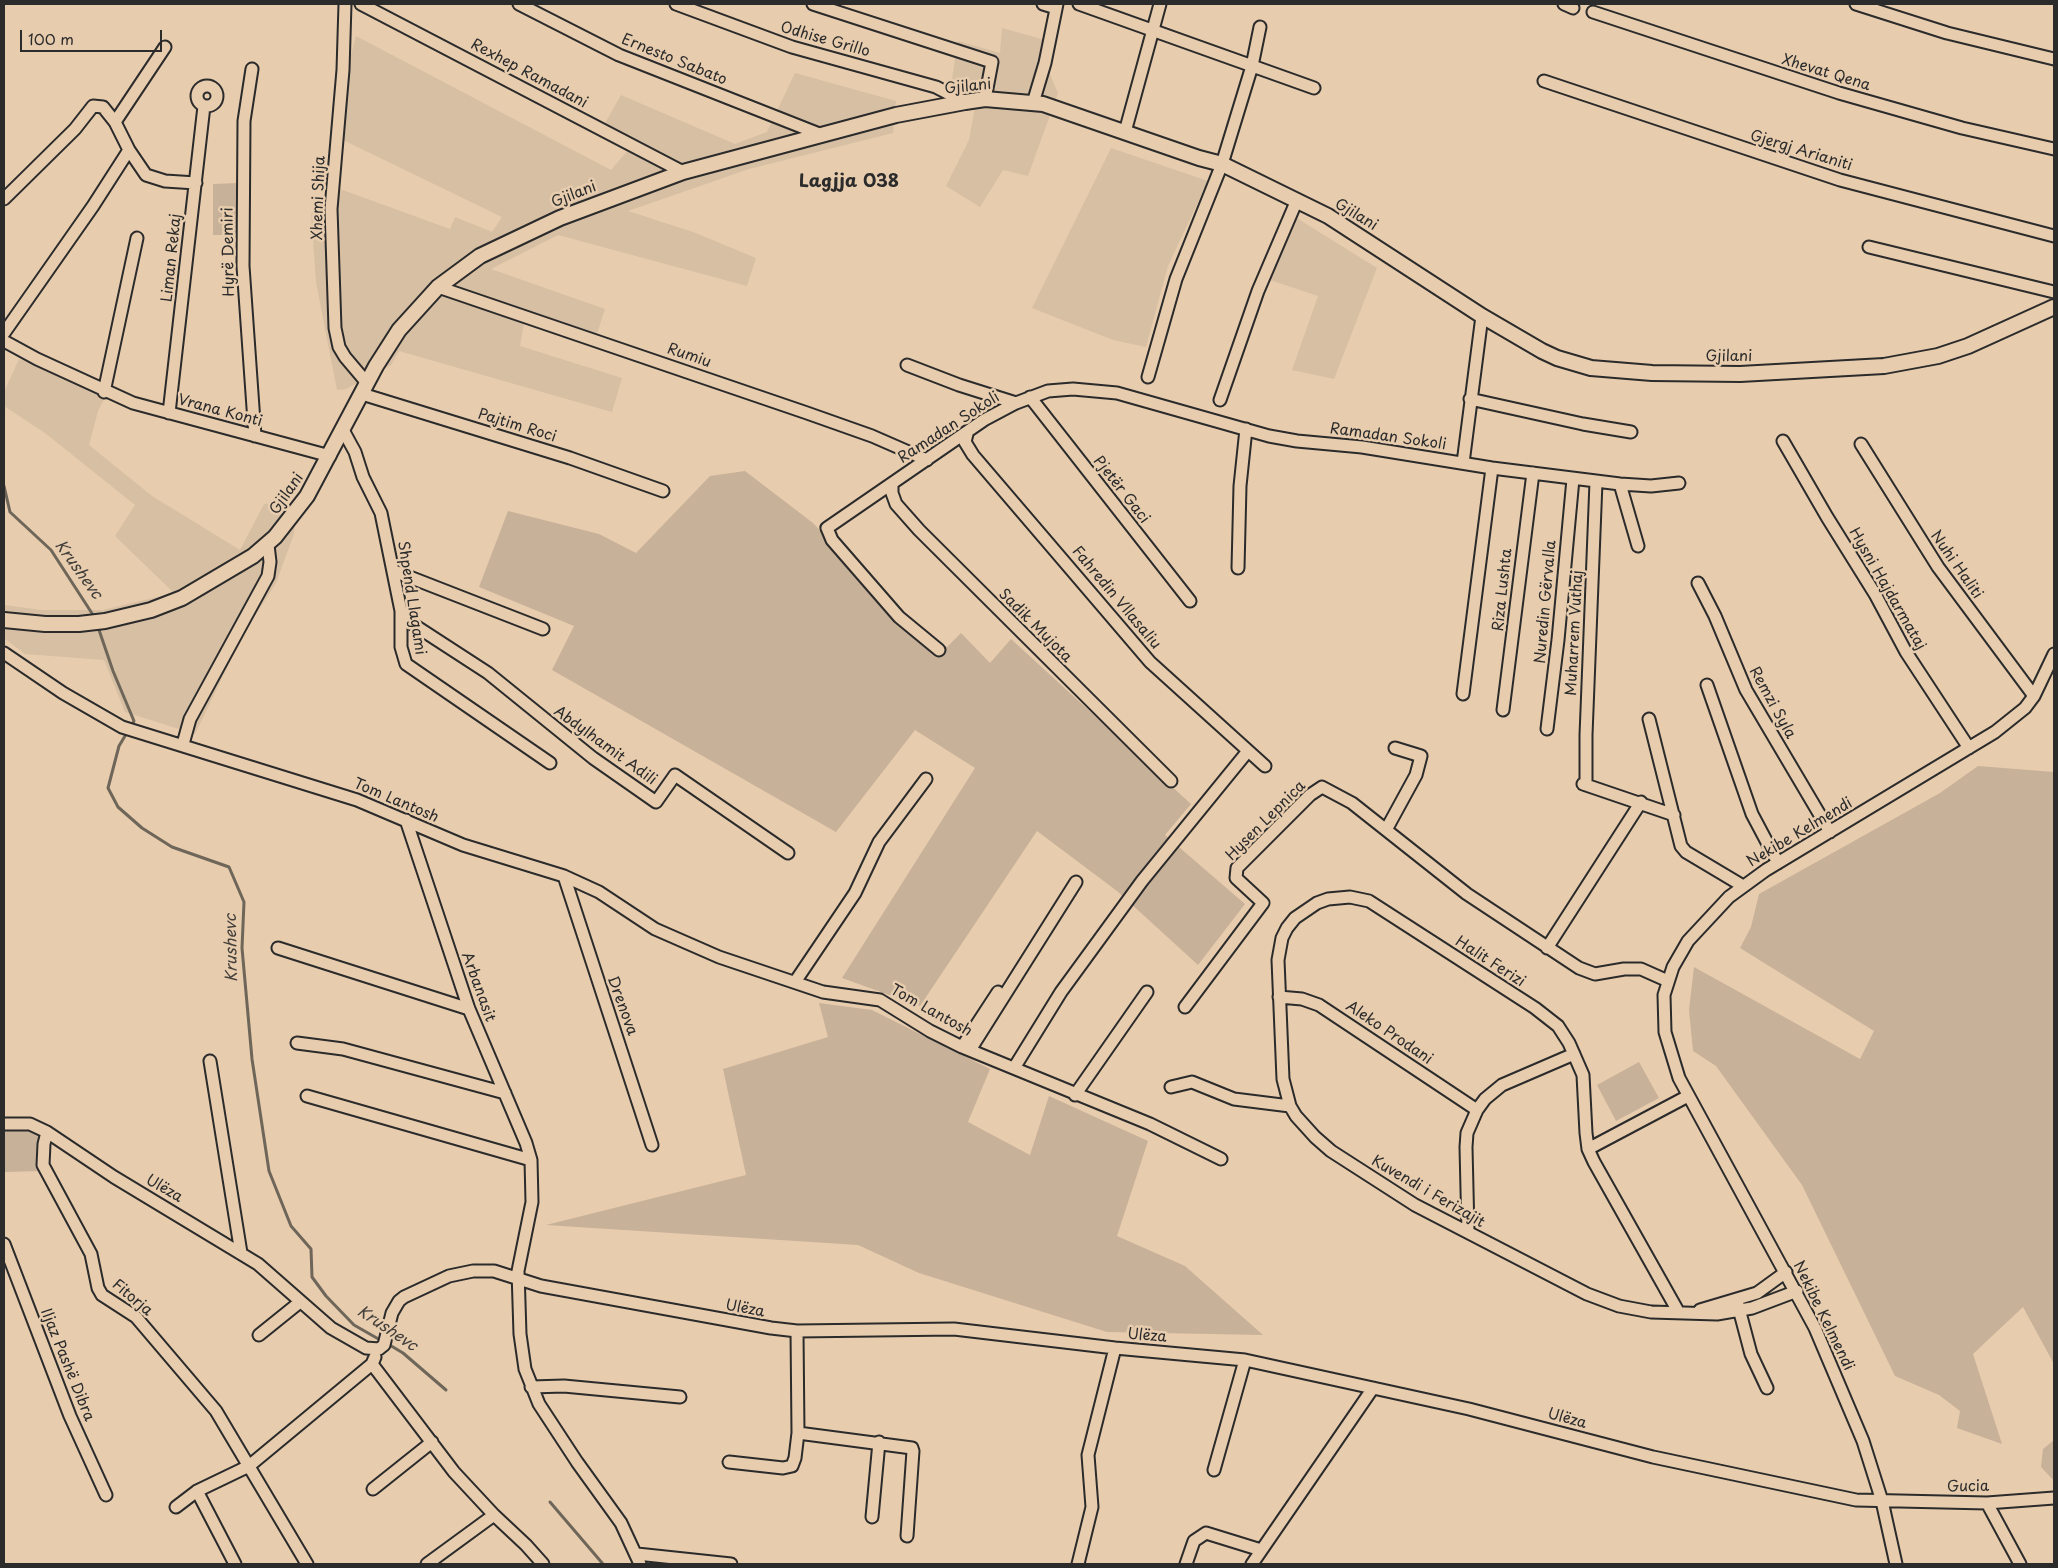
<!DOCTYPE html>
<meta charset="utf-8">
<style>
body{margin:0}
#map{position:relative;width:2058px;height:1568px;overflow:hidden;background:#e7ccae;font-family:"Playpen Sans",sans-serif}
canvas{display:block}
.frame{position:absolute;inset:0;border:5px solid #2b2b2b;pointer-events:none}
.scale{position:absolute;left:20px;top:30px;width:142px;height:22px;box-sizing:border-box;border:2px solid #2b2b2b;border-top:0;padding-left:6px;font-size:15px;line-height:18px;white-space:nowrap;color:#2b2b2b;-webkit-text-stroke:4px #e7ccae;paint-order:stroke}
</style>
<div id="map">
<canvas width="2058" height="1568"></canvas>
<div class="frame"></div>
<div class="scale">100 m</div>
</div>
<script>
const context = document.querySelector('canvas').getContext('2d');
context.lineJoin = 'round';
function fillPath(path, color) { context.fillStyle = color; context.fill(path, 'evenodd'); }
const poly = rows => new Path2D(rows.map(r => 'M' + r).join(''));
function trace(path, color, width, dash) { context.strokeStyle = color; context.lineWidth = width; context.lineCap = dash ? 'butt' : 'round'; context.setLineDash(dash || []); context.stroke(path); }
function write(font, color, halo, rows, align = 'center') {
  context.font = font + ' "Playpen Sans",sans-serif'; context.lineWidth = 5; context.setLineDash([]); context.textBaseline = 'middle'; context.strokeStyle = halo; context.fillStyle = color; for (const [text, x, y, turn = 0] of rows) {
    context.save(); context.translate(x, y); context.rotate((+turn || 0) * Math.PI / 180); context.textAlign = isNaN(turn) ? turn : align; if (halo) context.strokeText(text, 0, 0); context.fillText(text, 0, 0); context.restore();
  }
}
fillPath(poly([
 [1002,28,1056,43,1048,70,1058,93,1028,176,1003,170,980,207,946,186,969,140,975,106,947,110,958,41,1000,53],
 [356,36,611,170,629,149,599,134,621,95,735,144,767,132,795,73,896,101,893,133,749,169,628,211,693,232,756,258,747,286,558,235,491,269,605,309,593,346,524,323,520,346,622,378,612,412,399,351,391,365,346,389,337,390,316,282,311,214,340,189,450,229,455,217,492,232,502,217,343,140,347,69],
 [1111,148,1208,181,1168,266,1146,347,1113,340,1032,308],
 [1295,217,1377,268,1334,379,1292,370,1318,296,1267,279],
 [19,359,44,366,106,395,98,411,89,445,152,496,240,550,264,504,285,502,296,516,294,534,276,583,244,633,195,734,125,712,104,660,25,654,4,638,4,605,41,610,103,610,174,593,115,536,135,505,45,433,4,406,4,392]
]), '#d7bfa3');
fillPath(poly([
 [238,183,238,235,213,235,213,184],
 [745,471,813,523,938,656,961,633,990,663,1011,639,1191,804,1165,835,1245,904,1198,965,1117,891,1037,831,920,1006,842,978,975,768,915,730,836,832,552,670,574,626,479,587,508,511,599,534,636,553,710,476],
 [1978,766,2054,772,2054,1364,2023,1307,1973,1354,2002,1444,1957,1428,1960,1411,1939,1395,1895,1376,1802,1185,1716,1066,1693,1051,1689,1010,1694,967,1860,1059,1874,1031,1740,948,1751,927,1759,894,1940,793],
 [819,1003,872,1010,990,1069,968,1122,1030,1155,1049,1096,1148,1141,1117,1236,1185,1266,1263,1335,1107,1332,919,1273,858,1245,546,1225,746,1175,723,1069,828,1037],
 [1639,1062,1659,1098,1616,1121,1597,1085],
 [4,1126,37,1128,43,1139,43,1171,4,1172],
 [2054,1440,2054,1481,2041,1467,2043,1449]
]), '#c8b199');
trace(poly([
 [4,486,10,512,51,550,95,618],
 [98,627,113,671,134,721,119,746,108,788,118,807,142,828,172,847,229,867,244,902,242,948,252,1059,269,1171,291,1226,311,1249,312,1277,326,1296,354,1325,382,1341],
 [388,1344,403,1353,446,1390],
 [550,1502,603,1564]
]), '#6f665a', 3);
const minor = poly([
 [345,4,343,70,331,209,335,328,339,347,345,357,367,383],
 [361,4,683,172],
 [519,4,619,55,822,135],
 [676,4,792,47,936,87,965,102],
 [813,4,992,62,985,99],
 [1043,4,1056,8],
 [1079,4,1314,88],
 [1564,4,1573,8],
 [1856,4,1947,33,2054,59],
 [1593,12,1839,93,1962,128,2054,149],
 [252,69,244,121,243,266,255,436],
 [1544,81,1840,180,2054,236],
 '197 96a10 10 0 1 1 20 0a10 10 0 1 1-20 0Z',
 [1033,103,1045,63,1057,4],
 [115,122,165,47],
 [1125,132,1160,4],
 [4,199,75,129,93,106,103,107,115,122,129,150,146,175,165,181,196,183],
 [1869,247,2054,292],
 [438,287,807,413,872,436,927,460],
 [4,333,93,206,129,150],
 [4,341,37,359,133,403,330,456],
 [907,365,959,385,1016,403],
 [1148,377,1176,279,1222,164,1252,66,1260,27],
 [104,392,137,238],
 [362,394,570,458,663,491],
 [1030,397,1190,601],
 [1470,399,1583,424,1631,432],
 [1220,400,1258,291,1297,200],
 [169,413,204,106],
 [343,430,355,452,363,477,381,513,401,611,401,647,406,664,550,763],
 [967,434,965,442,973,455,1150,662,1265,766],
 [1783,441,1827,517,1875,594,1906,652,1969,748],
 [1861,444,1938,567,2034,696],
 [1463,463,1482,316],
 [1620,484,1638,546],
 [892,485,892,493,896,504,919,530,1171,781],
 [1238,568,1240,486,1246,429],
 [394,571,543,629],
 [1698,583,1715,616,1746,690,1830,832],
 [401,611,411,623,488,673,593,758,656,802,675,775,788,853],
 [939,650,899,617,832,540,827,528,984,420,1016,403,1048,391,1073,389,1117,393,1269,436,1297,441,1362,447,1492,468,1620,484,1651,486,1679,483],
 [4,653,63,693,122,727,357,800,463,845,564,876,599,892,655,929,719,957,823,992,880,1000,930,1031,962,1047,1150,1124,1221,1159],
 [1707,685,1752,814,1778,863],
 [1463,694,1492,468],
 [1503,710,1533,473],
 [1649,719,1681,846,1686,852,1743,886],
 [1547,729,1558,640,1573,479],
 [183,744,190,719,268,576,270,562,268,545],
 [1583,784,1674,815],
 [1586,785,1586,735,1596,482],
 [406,820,469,1009,526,1143,531,1160,532,1202,518,1271,520,1334,525,1369,539,1404,577,1462,621,1523,640,1564],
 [1386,830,1416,775,1421,756,1395,748],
 [564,876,652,1145],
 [278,948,469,1009],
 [1547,948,1641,802],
 [795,982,855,893,879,842,926,779],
 [1279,997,1302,999,1319,1005,1477,1110],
 [1185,1007,1263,903,1236,878,1237,868,1310,795,1322,787,1352,803,1467,894,1579,968,1595,974,1624,969,1641,969,1668,981],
 [297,1043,343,1049,505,1093],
 [962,1047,998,992],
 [970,1050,1076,882],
 [210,1061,241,1253],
 [1014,1068,1061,992,1142,881,1248,751],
 [1171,1087,1192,1082,1234,1099,1290,1106],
 [1075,1095,1147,992],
 [307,1096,531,1160],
 [4,1124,30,1124,47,1132,114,1177,258,1264,331,1328,366,1348,379,1349,384,1345,392,1313,399,1301,404,1297,449,1276,473,1271,494,1271,541,1286,771,1328,797,1331,954,1329,1115,1348,1245,1360,1469,1409,1653,1457,1856,1500,1987,1503,2054,1498],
 [47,1132,44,1144,43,1165,91,1254,98,1288,102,1295,136,1317,216,1411,307,1564],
 [1588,1149,1688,1096],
 [1468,1232,1466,1147,1467,1133,1477,1110,1485,1099,1502,1085,1574,1054],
 [4,1244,70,1416,106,1495],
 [1738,1305,1751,1354,1767,1388],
 [1700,1310,1757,1293,1786,1272],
 [1679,1313,1594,1162,1588,1149,1586,1133,1583,1075,1569,1043,1558,1026,1535,1008,1369,901,1350,897,1328,899,1317,903,1295,918,1287,928,1282,938,1278,960,1283,1079,1290,1106,1296,1116,1315,1137,1331,1151,1415,1205,1587,1294,1619,1306,1651,1312,1717,1314,1752,1308,1797,1291],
 [797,1331,798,1433,912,1448,913,1451,907,1536],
 [259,1335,300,1302],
 [372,1364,454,1472,494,1515,427,1564],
 [531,1387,564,1386,680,1397],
 [729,1462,783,1468,792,1466,795,1458,798,1433],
 [1214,1470,1245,1360],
 [373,1489,432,1442],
 [197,1491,235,1564],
 [1987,1503,2020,1564],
 [176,1507,197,1491,249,1466,372,1364,375,1357],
 [494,1515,526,1545,543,1564],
 [872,1517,879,1442],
 [637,1554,731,1564],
 [1078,1564,1092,1507,1088,1455,1115,1348],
 [1186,1564,1194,1541,1206,1533,1261,1550],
 [1252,1564,1373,1388],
 [1896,1564,1882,1501,1863,1441,1815,1328,1679,1078,1665,1032,1664,995,1673,967,1688,941,1729,897,1766,870,1995,732,2025,708,2034,696,2054,654]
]);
const major = poly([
 [4,620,45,624,79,624,105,621,151,610,182,598,253,556,275,537,307,496,376,366,399,330,438,287,480,256,560,218,683,172,896,115,965,102,985,99,1043,104,1199,158,1222,164,1328,216,1482,316,1542,351,1557,358,1591,368,1652,373,1740,374,1884,366,1938,356,1968,346,2054,307]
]);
trace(minor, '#2b2b2b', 15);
trace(major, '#2b2b2b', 18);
trace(minor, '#e7ccae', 11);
trace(major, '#e7ccae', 14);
write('15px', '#2b2b2b', '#e7ccae', [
 ["Odhise Grillo",825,40,16],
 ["Ernesto Sabato",674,60,22],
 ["Xhevat Qena",1826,73,17],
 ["Rexhep Ramadani",529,74,28],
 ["Gjilani",968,87,-6],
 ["Gjergj Arianiti",1801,151,17],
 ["Gjilani",574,195,-22],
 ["Xhemi Shija",319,198,-88],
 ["Gjilani",1356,215,31],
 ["Hyrë Demiri",229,252,-91],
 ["Liman Rekaj",172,258,-84],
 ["Rumiu",689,356,19],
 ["Gjilani",1729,357],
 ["Vrana Konti",220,411,15],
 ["Pajtim Roci",517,426,17],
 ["Ramadan Sokoli",949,428,-33],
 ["Ramadan Sokoli",1388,437,8],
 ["Pjetër Gaci",1121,490,52],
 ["Gjilani",287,494,-55],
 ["Nuhi Haliti",1956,565,55],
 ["Hysni Hajdarmataj",1887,589,60],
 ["Riza Lushta",1503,590,-84],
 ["Shpend Llagami",411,598,81],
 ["Fahredin Vllasaliu",1116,598,50],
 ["Nuredin Gërvalla",1546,602,-85],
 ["Sadik Mujota",1035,626,45],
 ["Muharrem Vuthaj",1575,633,-87],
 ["Remzi Syla",1772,703,61],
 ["Abdylhamit Adili",605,746,36],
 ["Tom Lantosh",396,801,23],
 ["Hysen Lepnica",1266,821,-45],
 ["Nekibe Kelmendi",1800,833,-31],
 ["Halit Ferizi",1490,962,33],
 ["Arbanasit",478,987,70],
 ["Drenova",622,1006,70],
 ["Tom Lantosh",931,1011,29],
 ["Aleko Prodani",1389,1033,34],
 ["Ulëza",164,1189,30],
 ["Kuvendi i Ferizajit",1428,1192,30],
 ["Fitorja",132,1298,40],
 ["Ulëza",745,1309,10],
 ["Nekibe Kelmendi",1823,1316,64],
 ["Ulëza",1147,1336,5],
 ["Iljaz Pashë Dibra",67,1365,68],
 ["Ulëza",1567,1419,15],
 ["Gucia",1968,1487,-1]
]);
write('italic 16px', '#423f3b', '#e7ccae', [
 ["Krushevc",78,570,54],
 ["Krushevc",232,948,-91],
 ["Krushevc",387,1329,34]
]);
write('bold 18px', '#2b2b2b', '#e7ccae', [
 ["Lagjja 038",849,182]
]);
</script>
